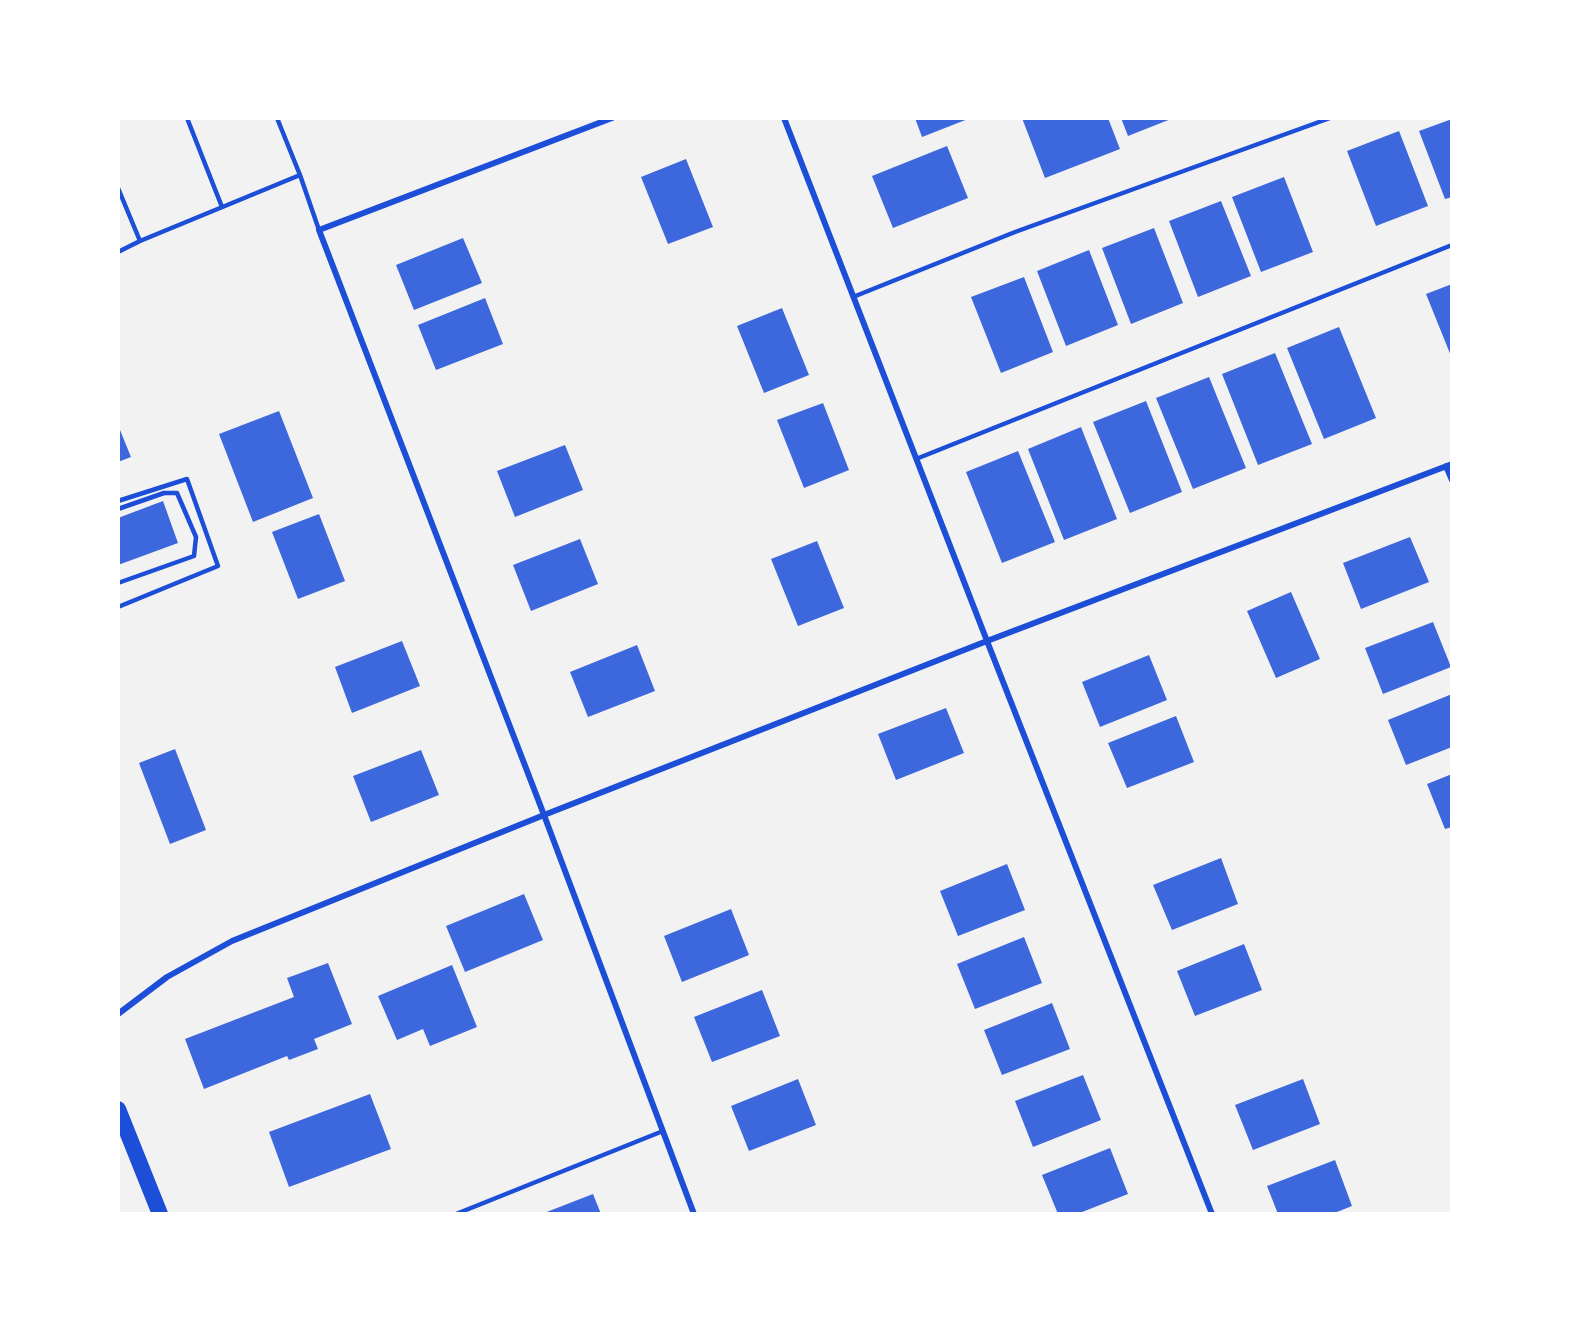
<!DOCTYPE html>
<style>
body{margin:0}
#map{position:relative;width:1570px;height:1332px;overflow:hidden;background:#f2f2f2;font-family:Figtree,sans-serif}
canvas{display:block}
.frame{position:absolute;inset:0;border:120px solid #fff;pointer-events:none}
</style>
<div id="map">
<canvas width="1570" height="1332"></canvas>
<div class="frame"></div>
</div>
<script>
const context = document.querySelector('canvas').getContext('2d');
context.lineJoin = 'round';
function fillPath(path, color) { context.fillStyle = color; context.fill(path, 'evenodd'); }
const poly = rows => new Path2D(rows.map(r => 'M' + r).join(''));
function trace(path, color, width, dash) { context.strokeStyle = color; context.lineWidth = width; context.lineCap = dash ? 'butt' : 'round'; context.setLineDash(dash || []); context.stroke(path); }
fillPath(poly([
 [915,118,968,118,968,119,922,137],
 [1022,118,1108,118,1120,149,1045,178],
 [1121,118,1171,118,1171,119,1128,136],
 [1452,119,1452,197,1445,199,1419,131],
 [1399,131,1428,206,1376,226,1347,151],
 [947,146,968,198,893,228,872,176],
 [686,159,713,227,668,244,641,177],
 [1284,177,1313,252,1261,272,1232,197],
 [1221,201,1251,276,1198,297,1169,221],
 [1154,228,1183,303,1131,324,1102,248],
 [463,238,482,283,414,310,396,265],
 [1089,250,1118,325,1066,346,1037,271],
 [1024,277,1053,352,1001,373,971,297],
 [1452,284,1452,356,1451,356,1426,294],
 [485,298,503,344,436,370,418,325],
 [782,308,809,375,764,393,737,326],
 [1339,327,1376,418,1324,439,1287,348],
 [1275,353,1312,444,1258,465,1222,374],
 [1209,377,1246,468,1193,489,1156,398],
 [1146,401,1182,492,1130,513,1093,422],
 [823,403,849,470,804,488,777,420],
 [279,411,313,498,253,522,219,434],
 [118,425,131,457,118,462],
 [1081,427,1117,519,1064,540,1028,449],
 [565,445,583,490,515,517,497,471],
 [1018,451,1055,542,1002,563,966,472],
 [163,501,178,543,118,565,118,518],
 [319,514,345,581,298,599,272,532],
 [1410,537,1429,582,1361,609,1343,563],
 [580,539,598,584,531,611,513,565],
 [817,541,844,608,798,626,771,559],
 [1291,592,1320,659,1276,678,1247,611],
 [1433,622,1451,667,1383,694,1365,648],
 [402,641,420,686,352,713,335,667],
 [637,645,655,691,588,717,570,672],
 [1149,655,1167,700,1100,727,1082,682],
 [1452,694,1452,747,1406,765,1388,720],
 [946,708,964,753,896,780,878,734],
 [1176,716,1194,762,1127,788,1108,743],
 [175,749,206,830,170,844,139,763],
 [421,750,439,795,371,822,353,776],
 [1452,774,1452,827,1445,829,1427,784],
 [1221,858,1238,904,1172,930,1153,885],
 [1007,864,1025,910,958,936,940,891],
 [524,894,543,940,465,972,446,926],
 [731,909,749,955,682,982,664,936],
 [1024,937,1042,983,975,1009,957,964],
 [1244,944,1262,990,1195,1016,1177,971],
 [328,963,352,1024,314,1039,318,1049,289,1060,287,1056,204,1089,185,1039,294,997,287,978],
 [452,965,477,1027,430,1046,423,1029,397,1040,378,996],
 [762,990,780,1036,712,1062,694,1017],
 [1052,1003,1070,1049,1002,1075,984,1030],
 [1083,1075,1101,1120,1033,1147,1015,1101],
 [798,1079,816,1125,749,1151,731,1106],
 [1303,1079,1320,1124,1253,1150,1235,1105],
 [370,1094,391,1149,289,1187,269,1132],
 [1110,1148,1128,1194,1077,1214,1058,1214,1042,1175],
 [1335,1160,1352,1206,1332,1214,1278,1214,1267,1186],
 [593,1194,601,1214,544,1214,544,1213]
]), '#3d67dc');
trace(poly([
 [187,118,222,207],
 [277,118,300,175,319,230],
 [118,188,140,241,118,252],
 [140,241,300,175],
 [853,297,1015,232,1330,118],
 [916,459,1452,245],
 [118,501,187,479,218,566,118,607],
 [118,509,164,493,177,493,196,537,194,556,118,583],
 [456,1214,663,1131]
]), '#1d4ed8', 4.5);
trace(poly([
 [612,118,319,230,544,815,694,1214],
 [784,118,987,641,1212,1214],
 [1446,466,1452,480],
 [118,1014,167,977,232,941,544,815,987,641,1452,464]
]), '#1d4ed8', 6);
trace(poly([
 [118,1109,160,1214]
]), '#1d4ed8', 16);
</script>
